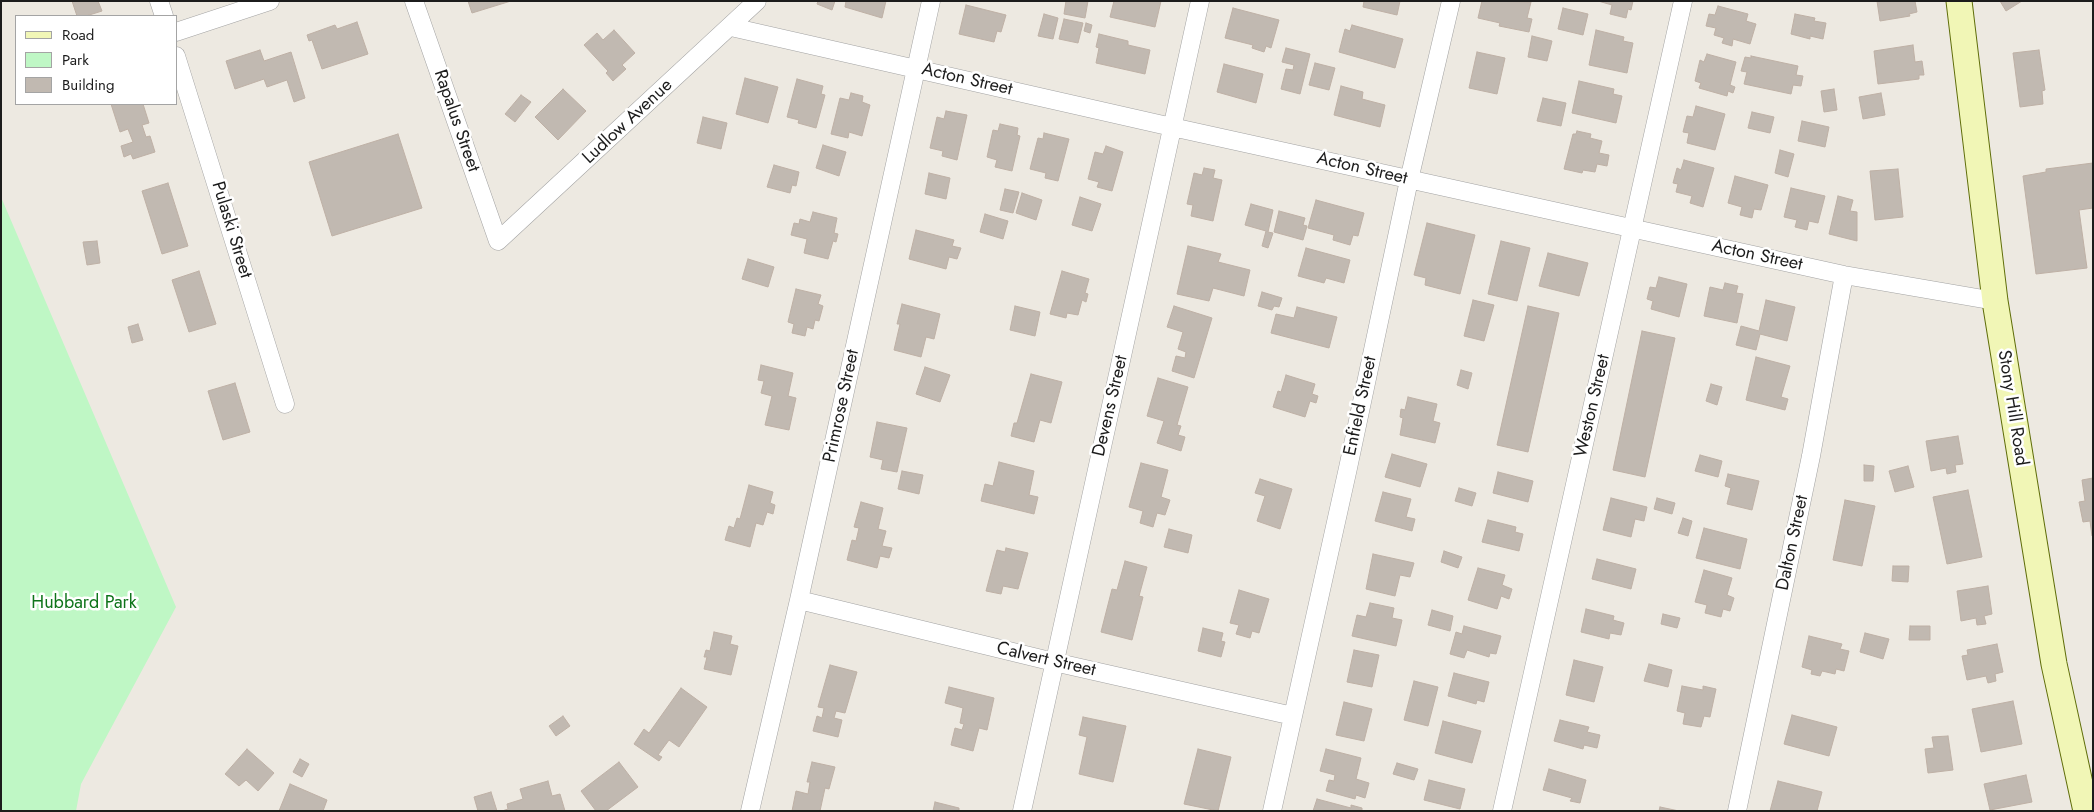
<!DOCTYPE html>
<style>
body{margin:0}
#map{position:relative;width:2094px;height:812px;overflow:hidden;background:#ede9e1;font-family:Jost,sans-serif}
canvas{display:block}
.frame{position:absolute;inset:0;border:2px solid #1c1c1c;pointer-events:none}
.legend{position:absolute;left:15px;top:15px;width:162px;height:90px;box-sizing:border-box;background:#fff;border:1px solid #a4a4a4;margin:0;padding:6px 9px;list-style:none;font-size:15px;color:#1c1c1c}
.legend li{display:flex;align-items:center;gap:10px;height:25px}
.legend b{width:25px;border:1px solid #a4a4a4}
</style>
<div id="map">
<canvas width="2094" height="812"></canvas>
<div class="frame"></div>
<ul class="legend">
<li><b style="height:6px;background:#f1f6b6"></b>Road</li>
<li><b style="height:14px;background:#bff7c5"></b>Park</li>
<li><b style="height:14px;background:#c1b9b1"></b>Building</li>
</ul>
</div>
<script>
const context = document.querySelector('canvas').getContext('2d');
context.lineJoin = 'round';
function fillPath(path, color) { context.fillStyle = color; context.fill(path, 'evenodd'); }
const poly = rows => new Path2D(rows.map(r => 'M' + r).join(''));
function trace(path, color, width, dash) { context.strokeStyle = color; context.lineWidth = width; context.lineCap = dash ? 'butt' : 'round'; context.setLineDash(dash || []); context.stroke(path); }
function write(font, color, halo, rows, align = 'center') {
  context.font = font + ' Jost,sans-serif'; context.lineWidth = 5; context.setLineDash([]); context.textBaseline = 'middle'; context.strokeStyle = halo; context.fillStyle = color; for (const [text, x, y, turn = 0] of rows) {
    context.save(); context.translate(x, y); context.rotate((+turn || 0) * Math.PI / 180); context.textAlign = isNaN(turn) ? turn : align; if (halo) context.strokeText(text, 0, 0); context.fillText(text, 0, 0); context.restore();
  }
}
fillPath(poly([
 [1,197,176,607,81,784,76,811,1,811]
]), '#bff7c5');
const building = poly([
 [72,1,98,1,102,11,86,16,77,16,72,1],
 [468,1,511,1,472,13,468,1],
 [818,1,835,1,832,10,817,4,818,1],
 [846,1,886,1,882,18,845,7,846,1],
 [1066,1,1088,1,1085,18,1064,14,1066,1],
 [1114,1,1161,1,1155,27,1110,17,1114,1],
 [1364,1,1400,1,1397,15,1363,7,1364,1],
 [1482,1,1531,2,1527,18,1532,19,1529,32,1499,26,1500,23,1478,18,1482,1],
 [1598,1,1633,1,1631,10,1628,9,1626,18,1610,14,1612,5,1598,1],
 [1877,1,1915,1,1917,12,1909,14,1910,16,1880,21,1877,1],
 [2000,1,2022,1,2006,11,2000,1],
 [966,5,1006,15,1001,32,997,31,994,42,959,34,966,5],
 [1718,6,1748,14,1746,21,1756,24,1750,44,1733,39,1732,46,1722,43,1724,38,1714,35,1716,28,1706,26,1709,14,1715,15,1718,6],
 [1233,8,1279,20,1271,48,1266,46,1264,52,1252,48,1253,45,1225,38,1233,8],
 [1563,8,1588,14,1583,35,1558,29,1563,8],
 [1044,14,1058,18,1053,39,1038,36,1044,14],
 [1795,14,1815,18,1814,21,1826,23,1823,39,1810,36,1810,39,1791,34,1795,14],
 [1064,19,1083,23,1078,43,1059,39,1064,19],
 [357,22,368,54,322,69,312,40,309,41,307,35,335,25,337,29,357,22],
 [1086,23,1092,25,1090,33,1084,31,1086,23],
 [1352,25,1403,39,1395,68,1339,52,1345,29,1350,31,1352,25],
 [614,30,635,53,622,65,626,69,613,81,606,73,608,71,584,45,597,33,603,40,614,30],
 [1596,30,1624,37,1623,41,1633,43,1627,73,1589,65,1596,30],
 [1099,34,1128,41,1128,45,1150,50,1145,74,1096,63,1099,48,1096,47,1099,34],
 [1532,36,1552,41,1547,61,1528,57,1532,36],
 [1913,45,1915,62,1922,61,1924,75,1919,75,1919,79,1878,84,1874,51,1913,45],
 [1286,48,1310,54,1300,94,1281,89,1286,69,1293,70,1294,65,1282,62,1286,48],
 [260,50,264,61,291,52,305,98,294,102,287,80,267,87,264,79,235,89,226,61,260,50],
 [2039,50,2045,90,2042,91,2043,104,2020,107,2013,53,2039,50],
 [1477,52,1505,58,1497,94,1469,88,1477,52],
 [1707,54,1736,62,1730,85,1735,87,1733,93,1728,91,1727,96,1699,88,1701,83,1695,81,1700,60,1704,62,1707,54],
 [1751,56,1798,66,1796,75,1803,76,1801,86,1793,85,1791,94,1744,84,1747,72,1741,71,1745,57,1751,58,1751,56],
 [1315,63,1335,68,1329,90,1309,85,1315,63],
 [1224,64,1263,74,1256,103,1217,92,1224,64],
 [745,78,778,87,768,123,736,114,745,78],
 [797,79,823,86,821,94,825,95,816,128,798,123,799,120,787,117,797,79],
 [1579,81,1614,89,1613,94,1622,96,1616,123,1572,113,1579,81],
 [1341,86,1363,92,1362,99,1385,105,1380,127,1334,115,1341,86],
 [563,89,586,111,558,140,535,117,563,89],
 [1834,89,1837,110,1824,112,1821,91,1834,89],
 [851,93,863,96,862,102,870,105,862,136,849,132,848,138,831,134,840,98,849,100,851,93],
 [1881,93,1885,115,1863,119,1859,97,1881,93],
 [521,95,531,102,515,122,505,114,521,95],
 [1543,98,1566,103,1561,126,1537,121,1543,98],
 [111,104,143,104,149,123,142,125,146,137,150,136,155,152,133,159,131,154,124,157,121,146,133,142,128,129,120,132,111,104],
 [1696,106,1725,114,1715,150,1687,143,1689,133,1683,132,1687,116,1693,117,1696,106],
 [946,111,967,115,957,160,942,156,943,151,930,148,937,117,944,119,946,111],
 [1752,112,1774,117,1770,133,1748,128,1752,112],
 [703,117,727,123,721,149,697,143,703,117],
 [1802,121,1829,127,1825,147,1798,141,1802,121],
 [1000,124,1018,128,1017,135,1020,136,1012,171,995,167,997,160,987,157,993,130,998,131,1000,124],
 [1577,131,1591,134,1590,138,1602,141,1599,153,1609,155,1607,166,1597,164,1595,172,1583,170,1582,173,1564,169,1573,134,1576,134,1577,131],
 [1044,133,1069,139,1058,181,1045,178,1046,173,1030,169,1038,138,1043,139,1044,133],
 [398,134,422,208,332,236,309,162,398,134],
 [823,145,846,152,839,176,816,168,823,145],
 [1106,146,1123,152,1112,191,1097,187,1099,182,1088,179,1095,152,1103,154,1106,146],
 [1780,150,1794,154,1788,177,1775,173,1780,150],
 [1684,160,1714,168,1703,207,1690,203,1692,196,1676,192,1678,184,1673,183,1677,168,1681,170,1684,160],
 [2093,163,2093,208,2079,210,2087,268,2036,274,2023,176,2046,172,2046,169,2093,163],
 [774,165,799,172,796,186,792,185,790,193,767,187,774,165],
 [1204,168,1215,170,1213,178,1222,180,1213,221,1191,216,1193,205,1187,204,1194,173,1202,175,1204,168],
 [1898,169,1903,217,1875,220,1870,171,1898,169],
 [929,173,950,178,946,199,925,194,929,173],
 [1735,176,1768,185,1761,210,1754,209,1752,218,1740,215,1742,207,1728,203,1735,176],
 [168,183,188,246,162,254,142,191,168,183],
 [1791,188,1825,196,1818,223,1809,221,1807,230,1795,227,1797,220,1784,217,1791,188],
 [1005,189,1019,192,1013,213,1000,210,1005,189],
 [1022,193,1042,200,1036,220,1016,213,1022,193],
 [1838,196,1853,200,1850,211,1857,212,1857,241,1829,234,1838,196],
 [1080,197,1101,204,1092,231,1072,225,1080,197],
 [1316,200,1364,213,1358,236,1353,235,1350,245,1333,240,1334,235,1308,228,1316,200],
 [1251,204,1273,210,1268,232,1273,233,1268,248,1262,246,1266,231,1245,225,1251,204],
 [1279,211,1305,218,1303,225,1307,226,1303,240,1274,232,1279,211],
 [813,212,837,218,834,233,838,234,836,242,833,241,828,259,804,253,807,239,791,235,794,223,799,224,800,219,810,222,813,212],
 [985,214,1008,221,1003,239,980,232,985,214],
 [1427,223,1475,235,1460,294,1425,285,1426,278,1414,275,1427,223],
 [916,230,954,240,952,246,961,248,957,259,949,257,946,269,909,259,916,230],
 [97,241,100,263,87,265,83,242,97,241],
 [1501,241,1530,248,1517,301,1488,294,1501,241],
 [1188,246,1221,254,1218,262,1250,270,1244,296,1213,288,1209,301,1177,294,1188,246],
 [1306,248,1350,260,1344,283,1326,278,1324,283,1298,276,1306,248],
 [1548,253,1588,263,1579,296,1539,286,1548,253],
 [748,259,774,267,768,287,742,279,748,259],
 [199,271,216,324,189,332,172,280,199,271],
 [1062,271,1089,279,1085,293,1088,294,1086,302,1082,300,1078,315,1067,313,1066,318,1050,314,1062,271],
 [1659,277,1687,284,1679,317,1651,309,1653,301,1647,299,1650,287,1656,288,1659,277],
 [1725,283,1738,286,1736,293,1743,294,1737,323,1704,316,1710,287,1723,290,1725,283],
 [796,289,821,295,818,304,823,306,819,321,815,320,813,329,807,327,805,336,792,333,794,324,788,322,796,289],
 [1262,292,1282,298,1279,307,1274,306,1272,310,1258,306,1262,292],
 [1473,300,1494,305,1484,341,1464,336,1473,300],
 [1766,300,1795,307,1787,341,1760,334,1756,350,1736,345,1741,326,1759,331,1766,300],
 [902,304,940,314,934,339,926,337,921,357,894,350,900,324,897,324,902,304],
 [1015,306,1040,312,1035,336,1010,330,1015,306],
 [1174,306,1212,318,1194,378,1172,371,1176,356,1185,358,1186,352,1178,349,1183,332,1167,327,1174,306],
 [1528,306,1559,313,1528,452,1497,445,1528,306],
 [1297,307,1337,317,1329,348,1271,333,1276,314,1294,318,1297,307],
 [138,324,143,340,132,343,128,327,138,324],
 [1642,331,1675,338,1645,477,1613,470,1642,331],
 [1756,357,1790,366,1781,397,1788,399,1785,410,1746,400,1756,357],
 [761,365,793,373,788,396,796,398,789,430,765,425,772,396,761,393,764,381,758,380,761,365],
 [925,367,950,375,940,402,916,394,925,367],
 [1461,370,1472,373,1468,389,1457,385,1461,370],
 [1031,374,1062,382,1051,423,1040,420,1034,442,1011,436,1014,423,1017,423,1031,374],
 [1286,375,1315,384,1312,394,1318,396,1316,403,1310,401,1305,417,1273,407,1278,391,1281,392,1286,375],
 [1158,378,1188,387,1177,425,1181,426,1178,435,1185,437,1181,451,1157,443,1164,421,1147,416,1158,378],
 [235,383,250,432,223,440,208,391,235,383],
 [1711,384,1722,387,1717,405,1706,401,1711,384],
 [1408,397,1437,404,1433,421,1440,423,1435,443,1400,435,1403,418,1400,417,1401,409,1405,410,1408,397],
 [877,422,907,428,897,472,881,469,883,460,870,457,877,422],
 [1958,436,1963,464,1955,465,1956,472,1947,474,1946,468,1931,471,1926,441,1958,436],
 [1392,454,1427,464,1420,487,1385,477,1392,454],
 [1700,455,1722,461,1718,477,1695,471,1700,455],
 [999,462,1034,471,1029,495,1038,497,1034,514,981,501,985,484,993,486,999,462],
 [1141,463,1168,470,1161,497,1170,500,1165,515,1157,513,1153,527,1140,523,1143,511,1129,507,1141,463],
 [1864,465,1874,466,1873,481,1864,481,1864,465],
 [1908,466,1914,487,1895,492,1889,471,1908,466],
 [902,471,923,475,919,494,898,489,902,471],
 [1498,472,1533,481,1528,502,1493,493,1498,472],
 [1728,474,1759,481,1752,510,1727,504,1731,488,1725,486,1728,474],
 [2093,478,2093,535,2092,536,2090,521,2083,522,2079,502,2085,501,2082,480,2093,478],
 [1260,479,1292,489,1280,529,1257,521,1265,496,1255,493,1260,479],
 [749,485,773,492,770,503,775,505,773,514,767,512,763,525,756,523,750,547,725,540,729,526,734,528,737,518,740,519,749,485],
 [1459,488,1476,493,1472,506,1455,501,1459,488],
 [1968,490,1982,557,1947,564,1933,497,1968,490],
 [1383,492,1411,499,1406,517,1415,519,1412,531,1375,521,1383,492],
 [1611,498,1647,507,1644,521,1635,519,1631,537,1603,530,1611,498],
 [1657,498,1675,503,1672,514,1654,509,1657,498],
 [1845,500,1875,506,1862,566,1833,560,1845,500],
 [861,502,883,508,878,529,886,531,882,546,892,548,889,558,880,556,877,568,847,560,852,540,856,541,859,528,854,527,861,502],
 [1683,518,1692,521,1688,536,1678,533,1683,518],
 [1488,520,1516,527,1515,532,1523,534,1519,551,1482,542,1488,520],
 [1704,528,1747,539,1740,569,1696,558,1704,528],
 [1169,529,1192,535,1188,553,1164,547,1169,529],
 [1006,548,1028,553,1018,589,1003,586,1001,594,986,591,997,550,1005,552,1006,548],
 [1444,551,1462,557,1458,568,1441,562,1444,551],
 [1373,554,1414,563,1410,577,1400,575,1395,596,1366,589,1373,554],
 [1597,559,1636,569,1631,589,1592,579,1597,559],
 [1125,561,1147,567,1139,596,1143,597,1132,640,1101,632,1112,589,1117,590,1125,561],
 [1893,566,1909,566,1908,582,1892,581,1893,566],
 [1478,568,1505,575,1502,585,1512,589,1509,599,1501,596,1497,609,1468,600,1478,568],
 [1704,570,1732,578,1727,595,1734,598,1730,611,1723,609,1721,617,1705,613,1707,605,1695,602,1704,570],
 [1988,586,1992,614,1984,616,1986,624,1977,625,1976,618,1961,621,1957,591,1988,586],
 [1239,590,1269,599,1259,633,1252,631,1250,638,1236,634,1239,625,1230,623,1239,590],
 [1370,603,1394,608,1392,618,1402,620,1396,646,1352,636,1357,615,1366,617,1370,603],
 [1586,609,1614,616,1613,620,1624,623,1621,635,1610,633,1609,639,1581,632,1586,609],
 [1432,610,1453,616,1450,631,1428,625,1432,610],
 [1663,614,1680,618,1677,628,1661,624,1663,614],
 [1464,626,1501,636,1496,654,1490,653,1489,657,1467,650,1464,658,1450,654,1456,632,1462,634,1464,626],
 [1910,626,1930,626,1930,640,1909,640,1910,626],
 [1203,628,1223,633,1221,641,1225,642,1221,657,1198,651,1203,628],
 [714,632,732,636,730,644,738,646,731,675,704,669,707,657,704,657,706,650,710,651,714,632],
 [1865,633,1889,639,1883,659,1860,652,1865,633],
 [1809,636,1842,644,1840,649,1849,651,1844,671,1836,669,1835,674,1822,671,1820,676,1811,674,1812,670,1802,667,1809,636],
 [1997,644,2003,672,1995,674,1996,681,1988,683,1986,676,1967,680,1962,656,1968,655,1967,650,1997,644],
 [1354,650,1379,655,1372,687,1347,682,1354,650],
 [1574,660,1603,667,1594,702,1566,695,1574,660],
 [1649,664,1672,670,1668,687,1644,681,1649,664],
 [830,665,857,672,845,713,836,711,834,718,842,720,838,737,813,731,817,716,822,718,824,708,818,707,830,665],
 [1454,673,1489,682,1484,702,1477,700,1476,704,1448,696,1454,673],
 [1414,681,1438,687,1428,726,1404,720,1414,681],
 [1682,686,1703,690,1703,686,1716,689,1710,717,1704,716,1701,727,1683,724,1685,713,1677,711,1682,686],
 [949,687,994,698,987,730,979,728,973,751,951,745,955,728,962,730,964,724,960,723,963,708,945,703,949,687],
 [681,688,707,707,679,747,669,740,658,755,662,757,659,761,634,744,644,729,649,733,681,688],
 [2013,701,2022,744,1981,752,1972,709,2013,701],
 [1344,702,1372,709,1364,741,1336,735,1344,702],
 [1792,715,1837,727,1829,756,1784,744,1792,715],
 [563,716,570,726,556,736,549,726,563,716],
 [1083,717,1126,726,1113,782,1079,774,1087,737,1079,735,1083,717],
 [1560,720,1589,727,1587,732,1600,735,1597,748,1584,745,1583,749,1554,741,1560,720],
 [1443,721,1481,731,1472,763,1435,753,1443,721],
 [1948,736,1953,770,1928,773,1925,749,1934,748,1932,737,1948,736],
 [247,749,274,773,258,791,246,780,239,786,225,774,247,749],
 [1198,749,1231,757,1218,811,1184,804,1198,749],
 [1326,749,1361,758,1356,779,1369,783,1365,798,1356,795,1355,799,1326,791,1329,780,1334,781,1335,775,1320,771,1326,749],
 [300,759,309,764,302,777,293,772,300,759],
 [619,762,638,787,606,811,596,811,581,791,619,762],
 [812,762,835,767,829,789,825,788,820,811,792,811,796,791,808,794,810,782,807,782,812,762],
 [1397,763,1418,769,1414,780,1393,774,1397,763],
 [1549,769,1586,780,1580,803,1570,801,1572,798,1543,790,1549,769],
 [2026,775,2032,802,1990,810,1984,784,2026,775],
 [1429,780,1465,789,1460,809,1424,800,1429,780],
 [548,781,552,796,560,794,565,811,502,811,508,809,507,804,523,799,520,789,548,781],
 [1778,781,1822,792,1817,811,1770,811,1778,781],
 [290,784,327,800,323,811,279,811,290,784],
 [491,792,497,811,478,811,474,797,491,792],
 [1317,799,1351,808,1351,805,1362,808,1362,811,1313,811,1317,799],
 [935,802,959,808,959,811,933,811,935,802],
 [1660,807,1679,811,1659,811,1660,807]
]);
fillPath(building, '#c1b9b1');
trace(building, '#beb0a5', 1);
const minor = poly([
 [159,1,164,16],
 [414,1,498,241,757,1],
 [731,27,1172,127,1844,275,1995,301],
 [176,32,270,1],
 [176,56,285,404],
 [799,600,1054,662,1293,716],
 [750,811,799,600,931,1],
 [1022,811,1200,1],
 [1272,811,1348,468,1409,180,1451,1],
 [1502,811,1683,1],
 [1737,811,1811,456,1844,275]
]);
const secondary = poly([
 [1959,1,1995,301,2054,664,2086,811]
]);
trace(minor, '#a3a3a3', 19);
trace(secondary, '#5f6d09', 27);
trace(minor, '#fff', 18);
trace(secondary, '#f1f6b6', 25);
write('18px', '#1c1c1c', '#fff', [
 ["Acton Street",967,80,13],
 ["Rapalus Street",456,121,71],
 ["Ludlow Avenue",628,122,-43],
 ["Acton Street",1362,169,13],
 ["Pulaski Street",231,230,73],
 ["Acton Street",1757,256,12],
 ["Primrose Street",842,406,-78],
 ["Devens Street",1111,406,-77],
 ["Enfield Street",1361,406,-78],
 ["Weston Street",1593,406,-77],
 ["Stony Hill Road",2012,408,81],
 ["Dalton Street",1793,543,-78],
 ["Calvert Street",1046,660,13]
]);
write('18px', '#0f741b', '#fff', [
 ["Hubbard Park",84,604]
]);
</script>
